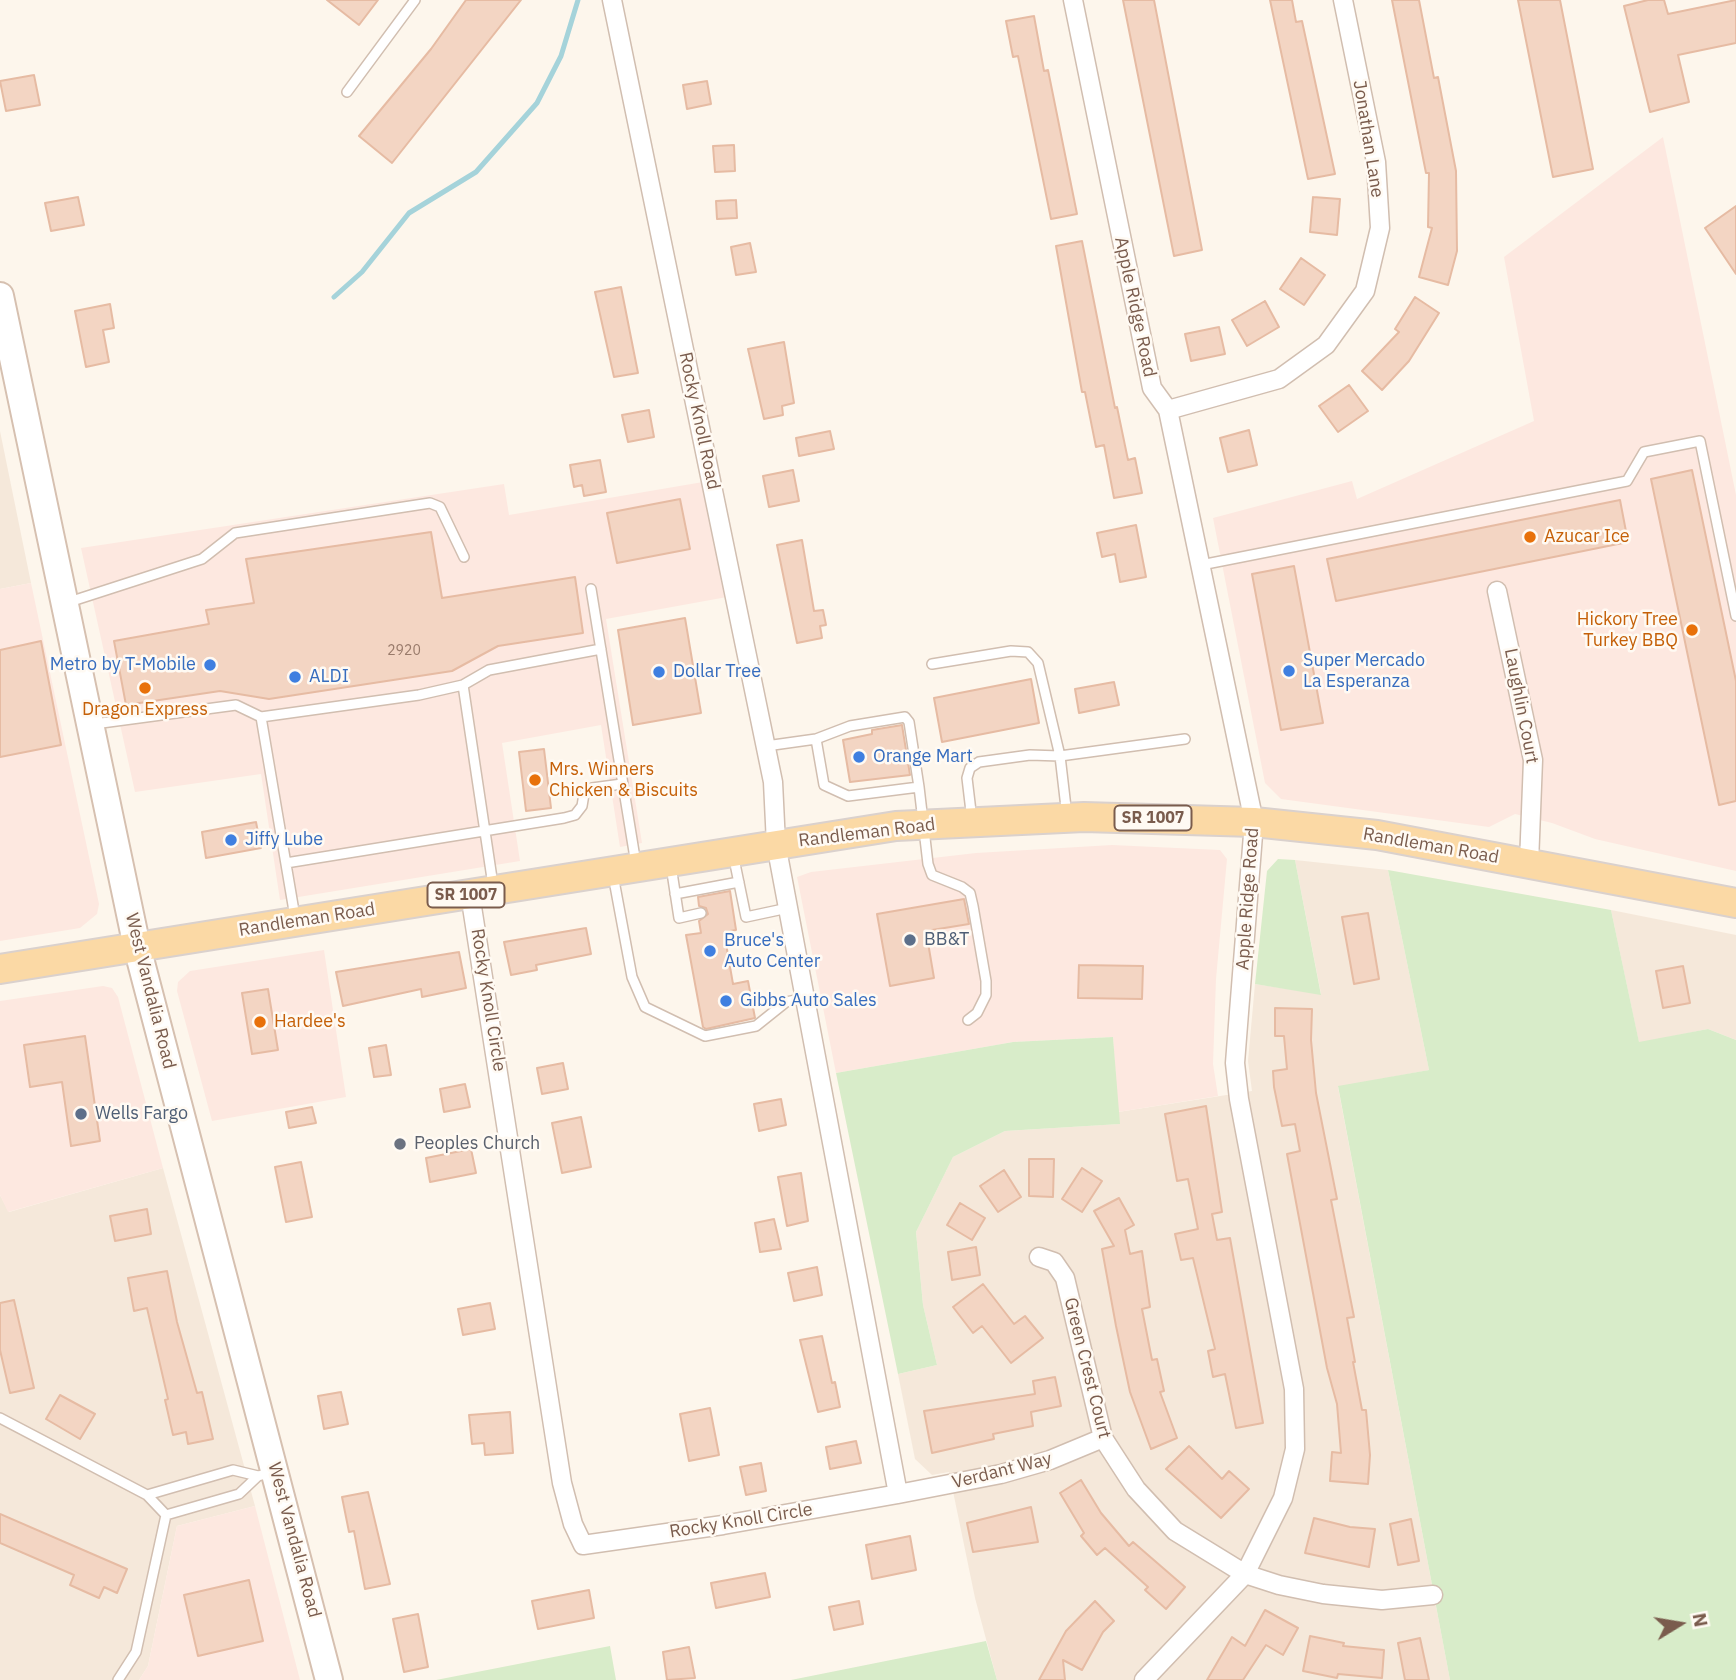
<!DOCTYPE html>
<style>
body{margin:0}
#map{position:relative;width:1736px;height:1680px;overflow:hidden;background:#fdf6ec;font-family:"IBM Plex Sans",sans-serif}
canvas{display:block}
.north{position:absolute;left:1645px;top:1589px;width:70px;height:70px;-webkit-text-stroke:5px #fffaf3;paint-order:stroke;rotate:79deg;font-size:19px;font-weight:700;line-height:28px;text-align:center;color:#7a5c4d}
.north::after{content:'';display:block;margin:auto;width:24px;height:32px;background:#7a5c4d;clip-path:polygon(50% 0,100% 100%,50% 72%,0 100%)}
</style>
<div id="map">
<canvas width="1736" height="1680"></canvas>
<div class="north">N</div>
</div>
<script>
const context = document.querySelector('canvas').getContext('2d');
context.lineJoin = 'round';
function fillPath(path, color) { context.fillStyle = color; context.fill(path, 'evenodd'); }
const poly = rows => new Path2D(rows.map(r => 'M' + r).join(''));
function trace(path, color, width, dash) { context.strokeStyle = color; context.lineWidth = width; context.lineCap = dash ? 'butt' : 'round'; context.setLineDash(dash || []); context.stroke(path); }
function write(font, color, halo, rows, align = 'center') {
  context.font = font + ' "IBM Plex Sans",sans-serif'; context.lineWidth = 5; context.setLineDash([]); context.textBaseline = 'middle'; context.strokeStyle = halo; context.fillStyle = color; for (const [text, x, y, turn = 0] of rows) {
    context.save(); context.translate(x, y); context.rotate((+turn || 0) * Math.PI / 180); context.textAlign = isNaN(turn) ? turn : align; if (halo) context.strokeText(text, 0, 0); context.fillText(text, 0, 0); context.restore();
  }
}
fillPath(poly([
 [0,431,31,583,0,589],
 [1295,860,1388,870,1429,1070,1338,1087,1450,1680,997,1680,975,1598,949,1472,932,1475,915,1459,898,1374,937,1365,923,1305,916,1232,953,1157,1005,1131,1119,1124,1118,1112,1252,1091,1248,1061,1255,984,1321,994],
 [1611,910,1736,935,1736,1040,1708,1029,1639,1043],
 [163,1168,255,1506,177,1526,148,1666,139,1680,0,1680,0,1195,9,1212]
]), '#f5e8da');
fillPath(poly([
 [1663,137,1736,495,1736,871,1595,839,1552,823,1515,814,1489,827,1281,799,1265,783,1213,518,1352,481,1357,499,1534,421,1504,257],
 [703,482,727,597,606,619,642,843,620,847,601,725,502,743,520,861,280,900,261,774,135,792,81,548,504,484,509,515],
 [31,583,99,904,97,914,80,928,0,941,0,589],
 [1112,845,1220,850,1227,859,1216,979,1213,1064,1218,1096,1118,1112,1113,1037,1013,1042,836,1073,797,877,811,872,976,853],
 [324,950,346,1097,212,1121,177,991,178,982,190,971],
 [103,986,112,988,118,997,163,1168,8,1212,0,1195,0,1001],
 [255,1506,300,1680,139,1680,148,1666,177,1526]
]), '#fde8e0');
fillPath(poly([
 [1278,859,1295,860,1321,995,1255,984,1267,871],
 [1388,870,1611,910,1639,1042,1708,1029,1736,1040,1736,1680,1450,1680,1338,1086,1429,1070],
 [1113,1037,1120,1124,1005,1131,953,1157,916,1232,923,1305,937,1365,898,1374,836,1073,1013,1042],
 [986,1641,997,1680,791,1680],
 [610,1646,616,1680,436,1680]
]), '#d8ecc9');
trace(poly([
 [334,297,362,272,409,213,476,172,537,103,561,56,578,0]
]), '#a5d3da', 5);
const building = poly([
 [327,0,378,0,359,25,327,0],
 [466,0,521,0,392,163,359,136,431,49,466,0],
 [1123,0,1154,0,1202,250,1174,256,1123,0],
 [1270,0,1292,0,1296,22,1302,21,1335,174,1308,179,1270,0],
 [1392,0,1419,0,1434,78,1438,77,1456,171,1457,251,1448,285,1419,277,1432,228,1428,227,1429,173,1426,173,1392,0],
 [1518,0,1560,0,1593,169,1553,177,1518,0],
 [1648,0,1664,0,1668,14,1736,0,1736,43,1678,55,1689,102,1650,112,1624,6,1648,0],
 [1034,16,1044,71,1048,70,1077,214,1051,219,1018,56,1013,57,1006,21,1034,16],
 [34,75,40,105,6,111,0,81,34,75],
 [707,81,711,104,687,109,683,85,707,81],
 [734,145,735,171,715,172,713,146,734,145],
 [78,197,84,225,51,231,45,203,78,197],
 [1313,197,1340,199,1337,235,1310,232,1313,197],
 [736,200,737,218,717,219,716,201,736,200],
 [1736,206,1736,274,1705,228,1736,206],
 [1082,241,1115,408,1117,407,1128,460,1135,458,1142,493,1114,498,1104,445,1096,447,1085,392,1082,392,1056,246,1082,241],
 [750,243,756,272,736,275,731,247,750,243],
 [1301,258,1325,275,1304,305,1280,289,1301,258],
 [621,287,638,373,614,377,595,292,621,287],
 [1415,297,1439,313,1409,361,1382,390,1362,371,1399,332,1395,329,1415,297],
 [1265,301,1279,327,1247,346,1232,320,1265,301],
 [110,304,114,328,103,330,109,362,86,367,75,311,110,304],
 [1219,327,1225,354,1191,361,1185,334,1219,327],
 [784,342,794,403,782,406,783,415,764,419,748,349,784,342],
 [1349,385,1368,411,1338,432,1319,406,1349,385],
 [649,410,654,437,628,442,622,415,649,410],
 [1249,430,1257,465,1228,472,1220,438,1249,430],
 [830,431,834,449,799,456,796,438,830,431],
 [600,460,606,492,584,496,582,485,574,487,570,465,600,460],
 [793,470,799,501,769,507,763,476,793,470],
 [1692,470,1736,681,1736,801,1719,805,1651,479,1692,470],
 [680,499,690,549,617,563,607,513,680,499],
 [1620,500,1628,542,1336,601,1327,559,1620,500],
 [1136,525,1146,577,1120,582,1115,554,1102,557,1097,533,1136,525],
 [431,532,442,598,575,577,583,633,498,646,452,671,269,699,220,691,126,705,114,641,209,624,206,610,254,603,246,559,431,532],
 [802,540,814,611,823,610,826,625,820,626,822,638,797,643,777,545,802,540],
 [1294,566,1323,723,1281,730,1252,574,1294,566],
 [685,618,701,713,633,725,618,630,685,618],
 [41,641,61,745,0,757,0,650,41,641],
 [1031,679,1039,723,942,742,934,698,1031,679],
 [1114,682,1119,705,1079,713,1075,689,1114,682],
 [902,725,910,775,850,782,843,740,872,734,872,730,902,725],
 [544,749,551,808,526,811,519,752,544,749],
 [256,822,261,848,206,858,202,832,256,822],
 [730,891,736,930,724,932,733,984,748,981,755,1018,706,1029,703,1027,686,935,701,933,699,921,708,914,706,908,699,906,698,897,730,891],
 [964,899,969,924,926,931,934,978,890,986,877,914,964,899],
 [1368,913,1379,979,1354,984,1342,917,1368,913],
 [586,928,591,954,536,965,537,970,511,975,504,942,586,928],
 [459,952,466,988,422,997,421,989,343,1006,336,972,459,952],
 [1079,965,1143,966,1142,999,1078,998,1079,965],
 [1683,966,1690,1003,1663,1008,1656,971,1683,966],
 [268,989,278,1050,252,1054,242,993,268,989],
 [1275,1008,1312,1009,1311,1040,1316,1093,1337,1199,1331,1200,1354,1317,1347,1318,1355,1362,1353,1362,1362,1410,1366,1410,1370,1455,1368,1484,1330,1481,1332,1452,1341,1453,1337,1404,1327,1368,1287,1154,1300,1151,1295,1124,1282,1126,1274,1087,1273,1071,1287,1069,1284,1036,1275,1036,1275,1008],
 [85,1036,100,1141,71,1146,62,1082,30,1087,24,1045,85,1036],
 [386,1045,391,1075,374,1077,369,1048,386,1045],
 [563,1063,568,1089,542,1094,537,1068,563,1063],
 [465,1084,470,1107,444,1112,440,1089,465,1084],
 [781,1099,786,1125,759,1131,754,1104,781,1099],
 [1206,1106,1222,1212,1212,1214,1217,1240,1230,1238,1263,1423,1236,1428,1225,1374,1213,1377,1208,1351,1215,1349,1193,1258,1181,1260,1175,1234,1198,1229,1188,1179,1177,1181,1165,1114,1206,1106],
 [312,1107,316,1123,289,1128,286,1112,312,1107],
 [581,1117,591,1167,562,1173,552,1123,581,1117],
 [471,1149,476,1173,430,1182,426,1158,471,1149],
 [1029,1159,1054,1159,1053,1197,1029,1196,1029,1159],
 [301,1162,312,1217,286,1222,275,1167,301,1162],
 [1082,1168,1102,1181,1082,1212,1062,1199,1082,1168],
 [1004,1170,1021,1197,998,1212,980,1186,1004,1170],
 [801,1173,808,1221,787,1226,778,1177,801,1173],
 [1119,1198,1134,1225,1125,1230,1130,1254,1142,1251,1150,1307,1142,1309,1152,1360,1157,1359,1164,1391,1160,1392,1177,1438,1151,1449,1130,1392,1116,1326,1102,1249,1114,1246,1094,1211,1119,1198],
 [960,1203,985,1218,972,1240,947,1225,960,1203],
 [147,1209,151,1234,115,1241,110,1216,147,1209],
 [774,1219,781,1249,760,1252,755,1223,774,1219],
 [976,1247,980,1275,952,1280,948,1252,976,1247],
 [817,1267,822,1295,794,1301,788,1273,817,1267],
 [167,1271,177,1322,197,1393,202,1392,213,1439,188,1444,186,1432,173,1435,165,1400,168,1399,147,1308,134,1311,128,1278,167,1271],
 [983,1284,1014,1324,1025,1316,1043,1338,1011,1363,982,1326,973,1333,953,1307,983,1284],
 [14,1300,34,1388,10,1393,0,1350,0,1303,14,1300],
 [490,1303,495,1329,463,1335,458,1309,490,1303],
 [822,1336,832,1383,835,1382,840,1407,818,1412,800,1340,822,1336],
 [1055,1377,1061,1406,1031,1412,1033,1426,993,1434,994,1439,932,1453,924,1411,1035,1394,1033,1381,1055,1377],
 [341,1392,348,1424,324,1429,318,1396,341,1392],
 [60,1395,95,1414,80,1439,46,1419,60,1395],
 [710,1408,719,1455,689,1461,680,1414,710,1408],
 [510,1412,513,1453,485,1455,484,1443,472,1444,469,1415,510,1412],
 [856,1441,861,1463,830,1469,826,1447,856,1441],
 [1189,1446,1222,1479,1229,1471,1249,1489,1221,1518,1166,1469,1189,1446],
 [761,1463,766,1491,746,1495,740,1467,761,1463],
 [1081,1480,1101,1513,1129,1546,1133,1542,1185,1587,1166,1609,1145,1590,1148,1587,1105,1548,1097,1555,1081,1536,1084,1533,1060,1493,1081,1480],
 [368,1492,390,1584,365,1589,354,1531,349,1532,342,1497,368,1492],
 [1031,1507,1038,1542,973,1552,967,1523,1031,1507],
 [0,1514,127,1569,117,1593,104,1587,99,1598,70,1585,74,1575,0,1543,0,1514],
 [1314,1518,1350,1527,1375,1529,1369,1567,1305,1553,1314,1518],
 [1411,1519,1419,1561,1398,1565,1390,1524,1411,1519],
 [910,1536,916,1570,872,1579,866,1545,910,1536],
 [765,1573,770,1597,716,1608,711,1583,765,1573],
 [249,1580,263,1641,198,1656,184,1595,249,1580],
 [589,1590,594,1618,538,1629,532,1601,589,1590],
 [859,1601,863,1624,834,1630,829,1607,859,1601],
 [1095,1601,1114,1621,1103,1632,1082,1670,1063,1660,1065,1680,1039,1680,1066,1631,1095,1601],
 [1265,1610,1298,1628,1283,1655,1266,1645,1243,1680,1207,1680,1232,1637,1245,1646,1265,1610],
 [418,1614,428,1667,404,1672,393,1619,418,1614],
 [1310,1636,1344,1643,1343,1646,1384,1650,1382,1678,1338,1674,1337,1678,1303,1671,1310,1636],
 [1420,1638,1429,1680,1405,1680,1398,1643,1420,1638],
 [689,1647,695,1678,667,1680,663,1652,689,1647]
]);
fillPath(building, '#f3d5c3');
trace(building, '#e6bba3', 2);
const lane = poly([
 [347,92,415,0],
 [1201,565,1627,481,1644,452,1700,441,1736,616],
 [591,589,636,864],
 [66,603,202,559,235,533,430,503,440,507,464,557],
 [932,664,1011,651,1028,652,1038,663,1060,756,1067,816],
 [463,685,489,670,601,649],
 [261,717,295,917],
 [94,724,236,705,261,717,419,695,463,685,493,885],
 [816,739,850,726,905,717,909,722,919,787],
 [766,746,816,739,824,785,848,796,919,787,928,864,932,875,962,887,970,893,973,906,986,981,986,995,977,1013,968,1020],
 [972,820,967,778,970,768,979,762,1030,755,1060,756,1185,739],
 [733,854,746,917,788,908],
 [286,863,564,818,575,815,582,806,584,794,592,788,622,784],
 [671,866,679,918,701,913],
 [613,875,632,977,645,1007,705,1036,756,1026,786,1002,805,998],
 [675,894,739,882],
 [0,1418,147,1495,166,1515],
 [147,1495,233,1470,258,1476,270,1473],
 [166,1515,239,1494,258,1476],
 [118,1680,136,1652,166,1515]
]);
const street = poly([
 [1073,0,1152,388,1168,410,1254,822,1235,1063,1239,1099,1294,1389,1295,1449,1283,1498,1245,1574,1144,1680],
 [1168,410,1279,379,1326,345,1365,291,1380,228,1376,162,1343,0],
 [1497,591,1533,760,1529,863],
 [470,894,562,1483,573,1524,583,1545,723,1525,898,1494,776,844,773,782,612,0],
 [1039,1257,1054,1262,1065,1278,1103,1438,1136,1489,1175,1531,1245,1574,1279,1585,1323,1594,1382,1600,1433,1595],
 [898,1494,1001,1474,1050,1460,1103,1438]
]);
const secondary = poly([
 [0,296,137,947,329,1680]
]);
const primary = poly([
 [0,969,896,826,1084,817,1254,822,1377,835,1736,903]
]);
trace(lane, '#d1beb0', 12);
trace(street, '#d1beb0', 21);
trace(secondary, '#d6c0b0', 30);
trace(primary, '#dad1cd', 32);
trace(lane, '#fff', 9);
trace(street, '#fff', 18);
trace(secondary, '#fff', 26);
trace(primary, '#fbd9a5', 28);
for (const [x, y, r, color] of [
 [1530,537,7,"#e8710a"],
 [1692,630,7,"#e8710a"],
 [210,665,7,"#3f7fe0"],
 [1289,671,7,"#3f7fe0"],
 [659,672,7,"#3f7fe0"],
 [295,677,7,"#3f7fe0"],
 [145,688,7,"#e8710a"],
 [859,757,7,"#3f7fe0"],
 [535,780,7,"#e8710a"],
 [231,840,7,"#3f7fe0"],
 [910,940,7,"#5c6f8a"],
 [710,951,7,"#3f7fe0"],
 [726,1001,7,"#3f7fe0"],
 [260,1022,7,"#e8710a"],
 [81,1114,7,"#5c6f8a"],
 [400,1144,7,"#6b7280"]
]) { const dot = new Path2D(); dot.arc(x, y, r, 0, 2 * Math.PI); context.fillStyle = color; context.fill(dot); trace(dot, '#fffaf3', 2.5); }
write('14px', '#987a6a', null, [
 ["2920",404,651]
]);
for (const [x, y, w] of [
 [1153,818,77],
 [466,895,77]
]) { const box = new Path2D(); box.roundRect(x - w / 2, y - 12.5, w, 25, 5); context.fillStyle = '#fffaf3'; context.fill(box); trace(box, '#7a5c4d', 2); }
write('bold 16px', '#7a5c4d', null, [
 ["SR 1007",1153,818],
 ["SR 1007",466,895]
]);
write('18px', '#7a5c4d', '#fffaf3', [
 ["Jonathan Lane",1368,139,81],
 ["Apple Ridge Road",1135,307,78],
 ["Rocky Knoll Road",699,421,78],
 ["Laughlin Court",1521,706,79],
 ["Randleman Road",867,833,-7],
 ["Randleman Road",1431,846,10],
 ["Apple Ridge Road",1248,899,-86],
 ["Randleman Road",307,920,-9],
 ["West Vandalia Road",150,991,76],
 ["Rocky Knoll Circle",488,1000,81],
 ["Green Crest Court",1087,1368,76],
 ["Verdant Way",1002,1471,-14],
 ["Rocky Knoll Circle",741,1521,-9],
 ["West Vandalia Road",294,1540,75]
]);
write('18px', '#c56008', '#fffaf3', [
 ["Azucar Ice",1544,537],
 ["Hickory Tree",1678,620,"right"],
 ["Turkey BBQ",1678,641,"right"],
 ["Dragon Express",145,710,"center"],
 ["Mrs. Winners",549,770],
 ["Chicken & Biscuits",549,791],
 ["Hardee's",274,1022]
], 'left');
write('18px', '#366cbe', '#fffaf3', [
 ["Super Mercado",1303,661],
 ["La Esperanza",1303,682],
 ["Metro by T-Mobile",196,665,"right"],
 ["Dollar Tree",673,672],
 ["ALDI",309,677],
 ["Orange Mart",873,757],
 ["Jiffy Lube",245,840],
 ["Bruce's",724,941],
 ["Auto Center",724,962],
 ["Gibbs Auto Sales",740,1001]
], 'left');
write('18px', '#4e5e75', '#fffaf3', [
 ["BB&T",924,940],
 ["Wells Fargo",95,1114]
], 'left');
write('18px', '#5b616d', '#fffaf3', [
 ["Peoples Church",414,1144]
], 'left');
</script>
